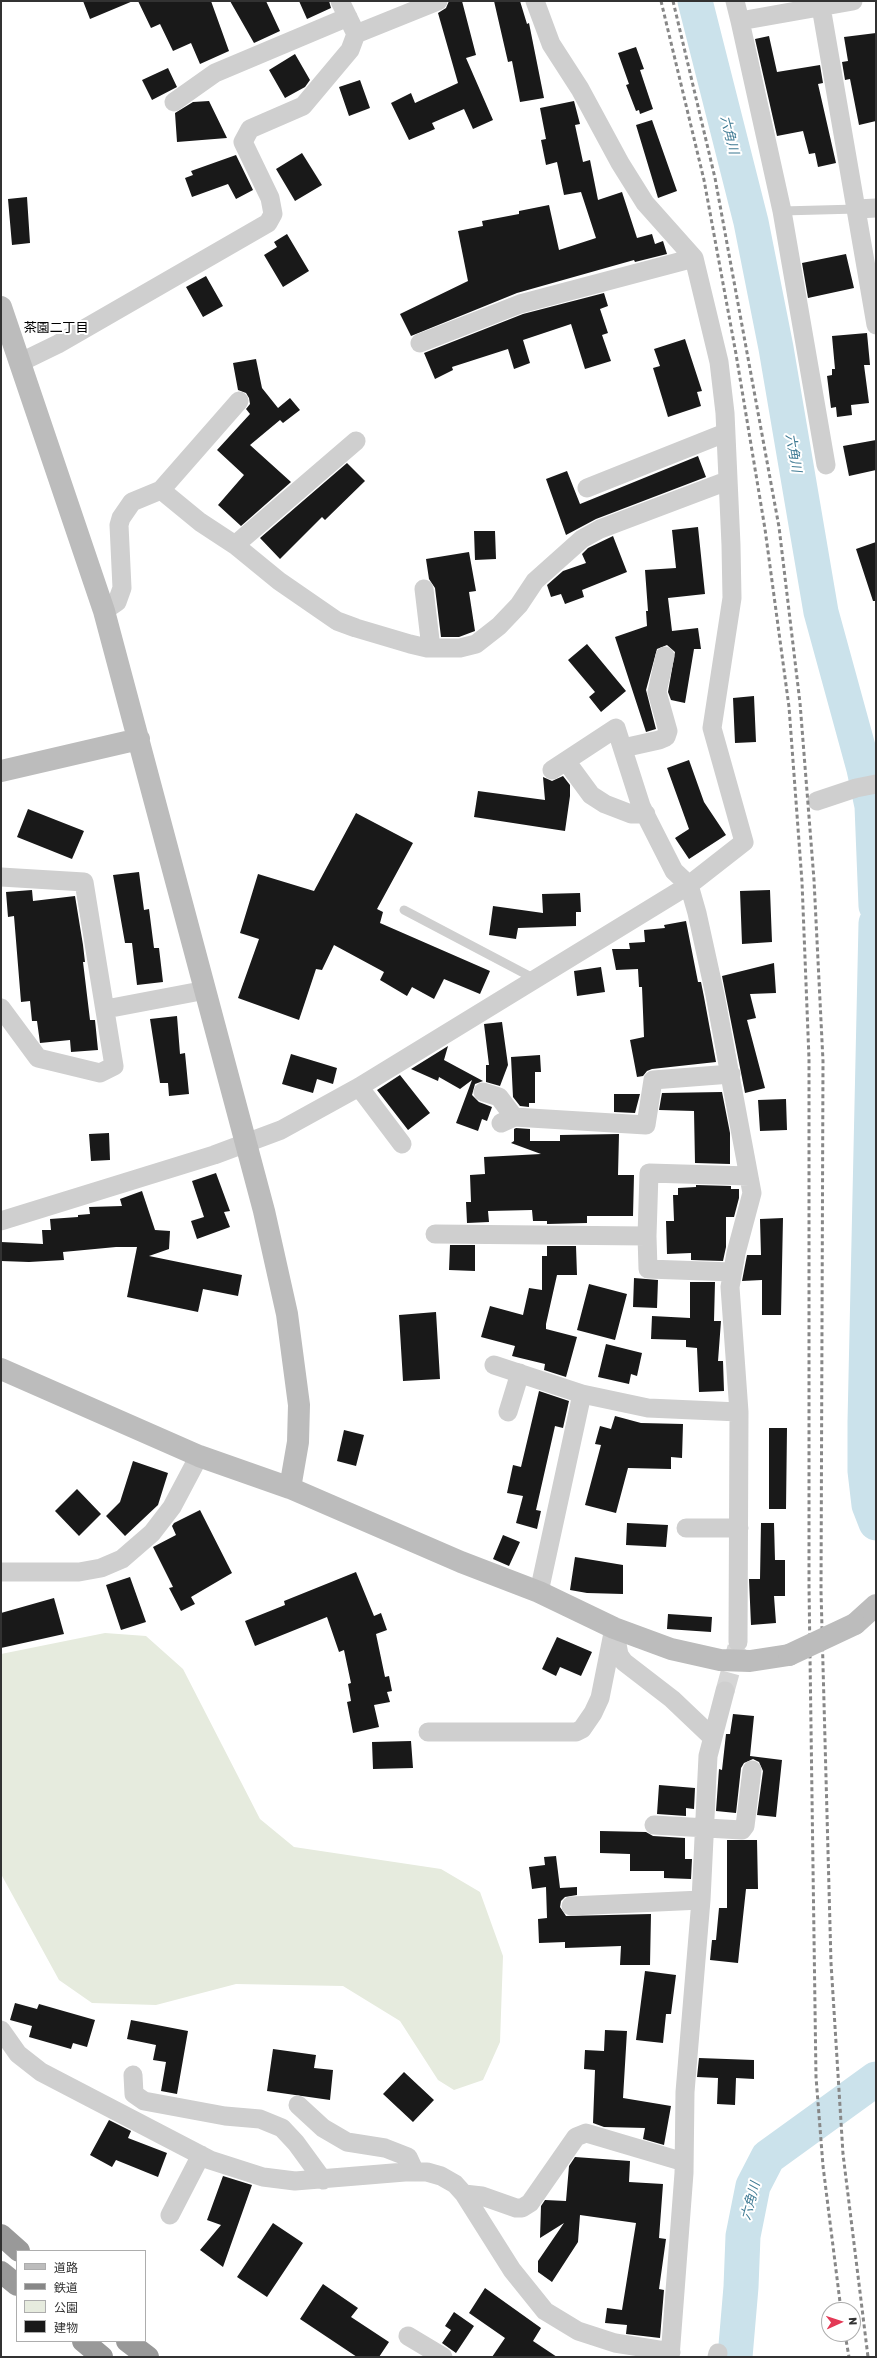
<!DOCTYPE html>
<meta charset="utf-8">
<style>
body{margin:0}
#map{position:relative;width:877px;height:2358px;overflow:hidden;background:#fff;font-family:Rubik,"Noto Sans JP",sans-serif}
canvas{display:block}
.frame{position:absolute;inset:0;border:2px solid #323232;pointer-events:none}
.legend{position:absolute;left:16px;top:2250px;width:130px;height:92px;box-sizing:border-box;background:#fff;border:1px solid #adadad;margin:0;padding:5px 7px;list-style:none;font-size:12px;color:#323232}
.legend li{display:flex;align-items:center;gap:8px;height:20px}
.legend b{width:20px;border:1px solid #adadad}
.north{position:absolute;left:821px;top:2302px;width:40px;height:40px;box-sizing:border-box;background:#fff;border:1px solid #adadad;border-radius:50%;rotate:87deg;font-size:11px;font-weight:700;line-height:16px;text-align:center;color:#323232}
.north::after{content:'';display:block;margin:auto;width:14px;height:18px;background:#e33a56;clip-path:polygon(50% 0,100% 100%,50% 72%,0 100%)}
</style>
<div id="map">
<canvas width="877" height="2358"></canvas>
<div class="frame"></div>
<ul class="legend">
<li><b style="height:5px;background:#bcbcbc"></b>道路</li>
<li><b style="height:5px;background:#878787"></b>鉄道</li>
<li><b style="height:11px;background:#e6ebde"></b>公園</li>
<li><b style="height:11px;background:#191919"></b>建物</li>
</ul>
<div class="north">N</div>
</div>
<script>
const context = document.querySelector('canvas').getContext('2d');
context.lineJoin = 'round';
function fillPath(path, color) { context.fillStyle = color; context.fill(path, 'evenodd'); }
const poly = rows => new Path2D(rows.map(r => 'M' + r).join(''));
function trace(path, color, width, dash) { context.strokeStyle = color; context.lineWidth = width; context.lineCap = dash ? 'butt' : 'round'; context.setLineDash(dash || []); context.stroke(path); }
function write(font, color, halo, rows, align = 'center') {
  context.font = font + ' Rubik,"Noto Sans JP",sans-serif'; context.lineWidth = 4; context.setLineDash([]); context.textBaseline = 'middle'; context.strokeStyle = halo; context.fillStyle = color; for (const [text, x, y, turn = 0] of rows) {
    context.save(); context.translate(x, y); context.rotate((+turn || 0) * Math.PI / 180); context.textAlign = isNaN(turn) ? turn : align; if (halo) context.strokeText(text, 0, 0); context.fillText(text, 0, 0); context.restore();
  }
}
fillPath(poly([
 [105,1633,146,1636,183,1669,260,1819,294,1847,441,1869,480,1892,503,1956,500,2042,483,2080,454,2090,438,2080,400,2021,343,1986,236,1984,156,2005,92,2003,59,1980,1,1874,1,1654]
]), '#e6ebde');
trace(poly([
 [695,1,751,222,776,348,821,612,864,769,872,806,876,906],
 [876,923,865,1422,865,1471,869,1505,876,1523],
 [735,2357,741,2287,743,2236,753,2186,768,2157,876,2079]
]), '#cbe2eb', 35);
fillPath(poly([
 [83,1,133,1,90,19],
 [138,1,211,1,229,51,200,64,191,43,173,51,160,24,151,28],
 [230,1,266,1,280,31,254,43],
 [299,1,329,1,331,8,307,19],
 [449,1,462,1,476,55,466,58,493,120,473,129,464,109,432,123,435,129,409,140,391,103,411,93,415,103,458,83,438,13,446,8],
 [494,1,520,1,527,24,529,23,544,98,520,102,512,61,508,62],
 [876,33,876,121,859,125,850,79,845,80,842,62,848,61,844,37],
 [769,36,777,72,820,65,823,83,818,84,836,163,818,167,815,153,809,154,803,131,777,136,755,39],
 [636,47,644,69,640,70,653,109,640,114,639,110,636,111,626,85,629,84,618,53],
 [295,54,310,80,305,87,285,98,269,70],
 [168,68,177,87,152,100,142,80],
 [360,80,370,108,349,116,339,87],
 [209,101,227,138,177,142,175,113,193,102],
 [574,101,580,124,575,125,583,162,590,160,598,200,622,192,637,238,652,234,655,244,663,241,667,254,635,262,634,260,517,293,411,336,400,314,468,281,458,231,483,226,482,221,519,214,519,211,549,205,559,250,596,238,581,192,564,195,557,162,546,165,541,140,546,139,540,108],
 [652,120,677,191,658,198,636,125],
 [302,153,322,185,295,201,276,169],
 [236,155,253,190,236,199,228,184,192,197,185,178,193,175,191,171],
 [27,197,30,243,12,245,8,199],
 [287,234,309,271,283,287,264,255,277,247,274,242],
 [846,254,854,288,808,298,802,263],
 [206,276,223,306,203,317,186,287],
 [604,293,608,306,600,309,608,333,602,335,611,361,585,369,571,324,523,340,530,363,514,369,508,349,452,367,453,370,435,379,424,353,523,314],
 [867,333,870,365,864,365,869,403,851,405,852,415,837,417,836,407,831,408,827,376,832,375,832,369,835,369,832,336],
 [685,339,702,391,697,392,701,406,668,417,653,368,660,366,654,349],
 [256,359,262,388,278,408,290,398,300,410,283,423,280,420,250,445,291,482,241,526,218,505,244,475,217,450,250,414,246,409,250,404,249,398,246,393,238,390,233,363],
 [876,440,876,470,849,476,843,446],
 [698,456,706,477,596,519,566,535,546,479,567,471,580,504],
 [347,463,365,481,325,520,322,517,280,559,260,538],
 [698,527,705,594,668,598,672,631,698,628,701,649,694,649,685,703,671,700,668,692,675,652,667,645,657,649,646,690,656,729,646,732,615,637,647,626,646,611,648,611,645,570,676,568,672,530],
 [474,531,495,531,496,559,475,560],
 [613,536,627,572,582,590,584,597,565,604,561,594,551,597,547,585,563,571,586,563,582,554,588,548],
 [876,542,876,601,873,601,856,549],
 [469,552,476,591,469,592,475,631,459,637,441,637,435,588,429,579,426,559],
 [587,644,626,691,601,712,589,697,595,692,568,660],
 [754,696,756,742,735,743,733,698],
 [689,760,704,802,726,835,689,859,675,838,689,829,667,768],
 [563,776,570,785,570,796,565,831,474,817,478,791,545,800,543,777,552,781],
 [28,809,84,831,72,859,17,837],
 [356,813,413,843,377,909,383,912,380,923,490,971,480,994,444,979,434,999,412,987,407,996,380,980,384,972,334,945,322,970,316,969,299,1020,238,998,259,939,240,933,258,874,314,891],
 [139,872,144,910,149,909,154,948,159,948,163,982,137,985,132,943,125,943,113,875],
 [32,890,33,901,75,896,83,945,85,962,83,962,90,1020,95,1020,98,1050,71,1052,70,1040,40,1043,37,1021,32,1021,30,1001,21,1002,14,916,8,917,6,892],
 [770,890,772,942,742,944,740,891],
 [580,893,581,912,576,912,576,926,518,928,516,939,489,935,493,906,543,913,542,894],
 [686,921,698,982,701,982,704,997,716,1062,652,1069,647,1071,643,1076,637,1077,630,1040,644,1037,642,987,639,987,638,969,616,970,612,949,630,949,629,943,645,942,644,930,665,928,664,925],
 [774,963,776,993,750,994,756,1018,747,1020,765,1088,745,1093,722,976],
 [601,967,605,992,577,996,574,971],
 [177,1016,180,1054,185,1053,189,1094,169,1096,168,1083,160,1083,150,1019],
 [502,1022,508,1065,500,1086,486,1082,486,1065,489,1065,484,1024],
 [448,1046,444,1060,483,1081,475,1084,472,1095,479,1102,492,1107,487,1121,482,1119,478,1131,456,1123,472,1080,460,1089,439,1077,438,1081,411,1069],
 [291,1054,337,1068,333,1084,317,1079,313,1093,282,1084],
 [540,1055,541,1072,535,1072,535,1103,529,1103,529,1107,520,1106,513,1097,511,1057],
 [400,1075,430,1113,408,1130,377,1090],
 [722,1092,730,1133,730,1164,695,1163,694,1111,659,1110,662,1093],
 [614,1094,640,1094,635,1113,614,1112],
 [786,1099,787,1130,760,1131,758,1100],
 [516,1128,530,1129,530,1141,560,1141,560,1135,619,1134,618,1175,634,1175,633,1216,587,1216,587,1223,547,1224,547,1221,533,1221,532,1210,488,1211,489,1222,467,1223,466,1202,471,1202,470,1175,485,1174,484,1157,541,1154,511,1143,514,1141,514,1129],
 [109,1133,110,1160,91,1161,89,1134],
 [216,1173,230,1211,224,1212,230,1227,197,1239,191,1221,204,1217,192,1181],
 [696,1185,731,1186,731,1189,739,1189,739,1198,734,1217,726,1217,726,1247,723,1261,691,1260,691,1253,667,1254,666,1221,674,1221,673,1195,678,1195,678,1188,696,1187],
 [142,1191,155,1230,170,1231,169,1249,149,1256,242,1275,238,1296,203,1289,198,1312,127,1297,137,1247,116,1247,63,1252,64,1260,29,1262,1,1261,1,1242,43,1244,42,1230,51,1230,50,1219,78,1217,78,1215,90,1214,89,1207,122,1206,120,1199],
 [783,1218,781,1315,762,1315,762,1280,742,1281,747,1255,761,1255,760,1219],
 [450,1245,475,1245,475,1271,449,1270],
 [547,1246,576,1246,577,1275,557,1275,546,1324,546,1329,577,1337,566,1377,544,1370,545,1364,512,1356,515,1346,481,1337,490,1306,523,1315,529,1288,542,1290,542,1256,547,1256],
 [634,1278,658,1280,657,1308,633,1307],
 [690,1282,715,1282,714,1321,721,1321,718,1361,723,1361,724,1391,699,1392,697,1348,686,1347,686,1340,651,1339,652,1316,690,1318],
 [589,1284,627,1294,615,1340,577,1330],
 [436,1312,440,1379,403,1381,399,1315],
 [606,1344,642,1353,637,1376,631,1374,629,1384,598,1377],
 [539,1391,569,1401,563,1428,555,1426,536,1510,541,1511,537,1529,516,1523,523,1496,507,1493,513,1465,521,1467],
 [615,1416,641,1423,683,1424,682,1458,671,1457,671,1469,628,1468,616,1513,585,1505,601,1445,595,1444,600,1426,611,1429],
 [769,1428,787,1428,786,1509,769,1509],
 [344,1430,364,1435,356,1466,337,1461],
 [133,1461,168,1473,158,1505,125,1536,106,1516,120,1502],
 [77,1489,101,1514,79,1536,55,1511],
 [200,1510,232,1573,191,1597,195,1604,181,1611,169,1588,173,1587,153,1547,176,1535,172,1526,174,1523],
 [627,1523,668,1525,666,1547,626,1545],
 [761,1523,774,1523,775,1560,785,1560,785,1596,774,1596,776,1623,751,1625,749,1579,760,1579],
 [503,1535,520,1542,509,1566,493,1559],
 [575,1557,623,1565,623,1594,587,1593,570,1590],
 [356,1572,374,1616,381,1613,387,1630,376,1634,385,1677,389,1676,392,1691,387,1692,390,1702,374,1705,379,1727,353,1733,347,1702,351,1701,348,1684,351,1683,344,1650,339,1652,327,1617,255,1646,245,1621,285,1605,284,1601],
 [130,1577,146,1622,121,1630,106,1585],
 [54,1598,64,1634,1,1648,1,1613],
 [668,1614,712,1617,711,1632,667,1629],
 [557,1637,592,1652,581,1676,560,1667,556,1676,542,1669],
 [733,1714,754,1716,750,1756,782,1760,776,1817,757,1815,763,1771,759,1762,753,1759,744,1763,741,1768,736,1813,716,1811,719,1769,722,1770,726,1734,730,1734],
 [411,1741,413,1768,373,1769,372,1742],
 [659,1785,695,1788,694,1809,686,1808,686,1816,657,1814],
 [600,1831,646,1832,653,1836,685,1838,685,1859,692,1859,691,1879,664,1878,664,1871,630,1871,630,1854,600,1853],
 [727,1840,757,1840,758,1889,746,1889,738,1963,710,1960,712,1940,716,1940,719,1908,727,1908],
 [556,1856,560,1888,577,1887,577,1895,565,1897,561,1901,560,1907,566,1916,651,1914,650,1965,620,1965,621,1946,565,1948,565,1942,539,1943,538,1919,547,1918,546,1887,532,1889,529,1867,545,1865,544,1857],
 [645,1971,676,1975,671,2014,666,2014,663,2043,636,2040],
 [15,2003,37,2009,39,2004,95,2020,87,2047,73,2043,71,2049,29,2037,32,2026,10,2020],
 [131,2020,188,2031,177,2094,161,2091,166,2062,153,2060,156,2045,127,2039],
 [605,2030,627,2031,623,2098,671,2106,664,2145,643,2139,645,2128,604,2127,593,2123,595,2070,584,2069,585,2050,604,2051],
 [273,2049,316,2055,314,2068,333,2070,330,2100,267,2091],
 [699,2058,754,2060,754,2079,736,2078,735,2105,717,2104,718,2078,697,2077],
 [404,2072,434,2100,413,2122,383,2094],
 [109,2120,131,2131,128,2138,167,2153,158,2177,116,2160,112,2167,90,2155],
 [575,2157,630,2161,629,2182,663,2184,659,2238,666,2239,659,2289,664,2290,660,2338,626,2334,627,2325,605,2323,607,2308,622,2310,636,2223,580,2215,578,2242,552,2282,538,2272,538,2261,564,2223,540,2238,541,2206,545,2200,566,2201,569,2166],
 [223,2176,252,2185,223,2267,200,2250,221,2225,207,2220],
 [273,2223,303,2243,267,2297,237,2277],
 [323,2284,358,2308,351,2317,389,2342,379,2357,357,2357,300,2319],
 [485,2288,541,2328,533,2341,557,2357,492,2357,505,2338,469,2313],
 [454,2312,474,2326,456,2353,442,2343,451,2330,445,2326]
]), '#191919');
trace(poly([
 [725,1691,737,1647]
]), '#d6d6d6', 19, [19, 10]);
trace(poly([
 [782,211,857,209],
 [404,910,535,979]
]), '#cfcfcf', 9);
trace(poly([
 [735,1,740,21,853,1],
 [820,1,876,325],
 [740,21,782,211,826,465],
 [356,34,438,1],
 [174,102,215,73,348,17],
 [857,209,876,208],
 [420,343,520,304,694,258],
 [19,363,58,344,268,223,273,214,270,198,243,142,250,129,303,106,350,50,356,34,340,1],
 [587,488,725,433],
 [161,490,239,401],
 [235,545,356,441],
 [424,589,431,648],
 [104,611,117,602,122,588,119,525,121,518,132,502,161,490,200,522,235,545,279,581,337,621,356,628,410,644,427,648,460,648,476,644,499,626,519,605,535,581,582,539,600,529,727,481],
 [623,748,659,740,666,737,668,731,657,692,665,656],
 [566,761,591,795,605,804,631,814,646,814],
 [552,770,616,728,641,806,674,871,689,885,697,913,715,995,752,1193,736,1253,730,1287,739,1412,738,1642],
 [817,801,856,788,876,784],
 [1,877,84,882,114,1066,100,1073,38,1058,1,1008],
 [106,1009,206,990],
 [359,1087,402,1144],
 [483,1092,499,1097,514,1117],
 [501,1123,514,1117,646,1125,653,1080,731,1074],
 [1,1221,214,1155,281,1130,359,1087,689,885,744,842,712,728,732,598,731,545,725,413,719,362,694,258,645,203,620,163,580,89,551,44,535,1],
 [435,1234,647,1236,649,1173,749,1176],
 [647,1236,648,1269,732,1272],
 [494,1365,582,1394,648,1408,739,1412],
 [508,1412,520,1373],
 [686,1528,739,1528],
 [1,1572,79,1572,101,1568,122,1559,152,1533,172,1507,199,1456],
 [539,1592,582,1394],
 [615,1633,619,1655,624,1662,672,1699,712,1737],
 [428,1732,576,1732,582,1729,593,1713,600,1698,614,1628],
 [654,1825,742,1830,745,1826,752,1770],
 [571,1906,701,1900],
 [1,2030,18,2054,41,2072,210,2160,263,2177,295,2181,405,2172,427,2172,441,2176,455,2184,464,2194,512,2270,545,2311,578,2331,615,2343,671,2352],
 [133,2075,134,2094,144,2101,225,2116,260,2119,282,2128,296,2143,323,2180],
 [298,2105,323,2128,347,2142,385,2148,408,2157,415,2172],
 [464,2194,482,2196,516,2208,522,2208,530,2203,576,2137,586,2133,684,2162],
 [170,2215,201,2155],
 [408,2336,443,2357],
 [670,2357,684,2173,685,2092,701,1900,708,1756,725,1691],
 [717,2357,718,2353]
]), '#cfcfcf', 19);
trace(poly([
 [1,307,104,611,264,1211,287,1314,299,1405,298,1442,290,1488],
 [1,771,139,739],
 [1,1369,199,1456,290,1488,461,1562,539,1592,614,1628,671,1649,720,1660,750,1661,789,1655],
 [855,1624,876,1605]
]), '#bcbcbc', 22);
trace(poly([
 [1,2235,19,2251],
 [1,2272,17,2285],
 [83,2341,102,2357],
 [127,2341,148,2357]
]), '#999', 22);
trace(poly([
 [661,1,704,180,736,354,765,529,789,707,802,882,809,1059,809,1586,816,2077,823,2166,841,2310],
 [673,1,715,178,779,527,800,703,814,880,823,1061,821,1591,831,1963,843,2154,868,2357],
 [845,2334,849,2357]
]), '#878787', 3, [4, 3]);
trace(poly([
 [789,1655,855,1624]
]), '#bcbcbc', 22);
write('italic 13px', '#407b94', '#fff', [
 ["六角川",729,135,76],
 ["六角川",793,453,80],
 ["六角川",751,2201,-75]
]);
write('13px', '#000', '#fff', [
 ["茶園二丁目",56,328]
]);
</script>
